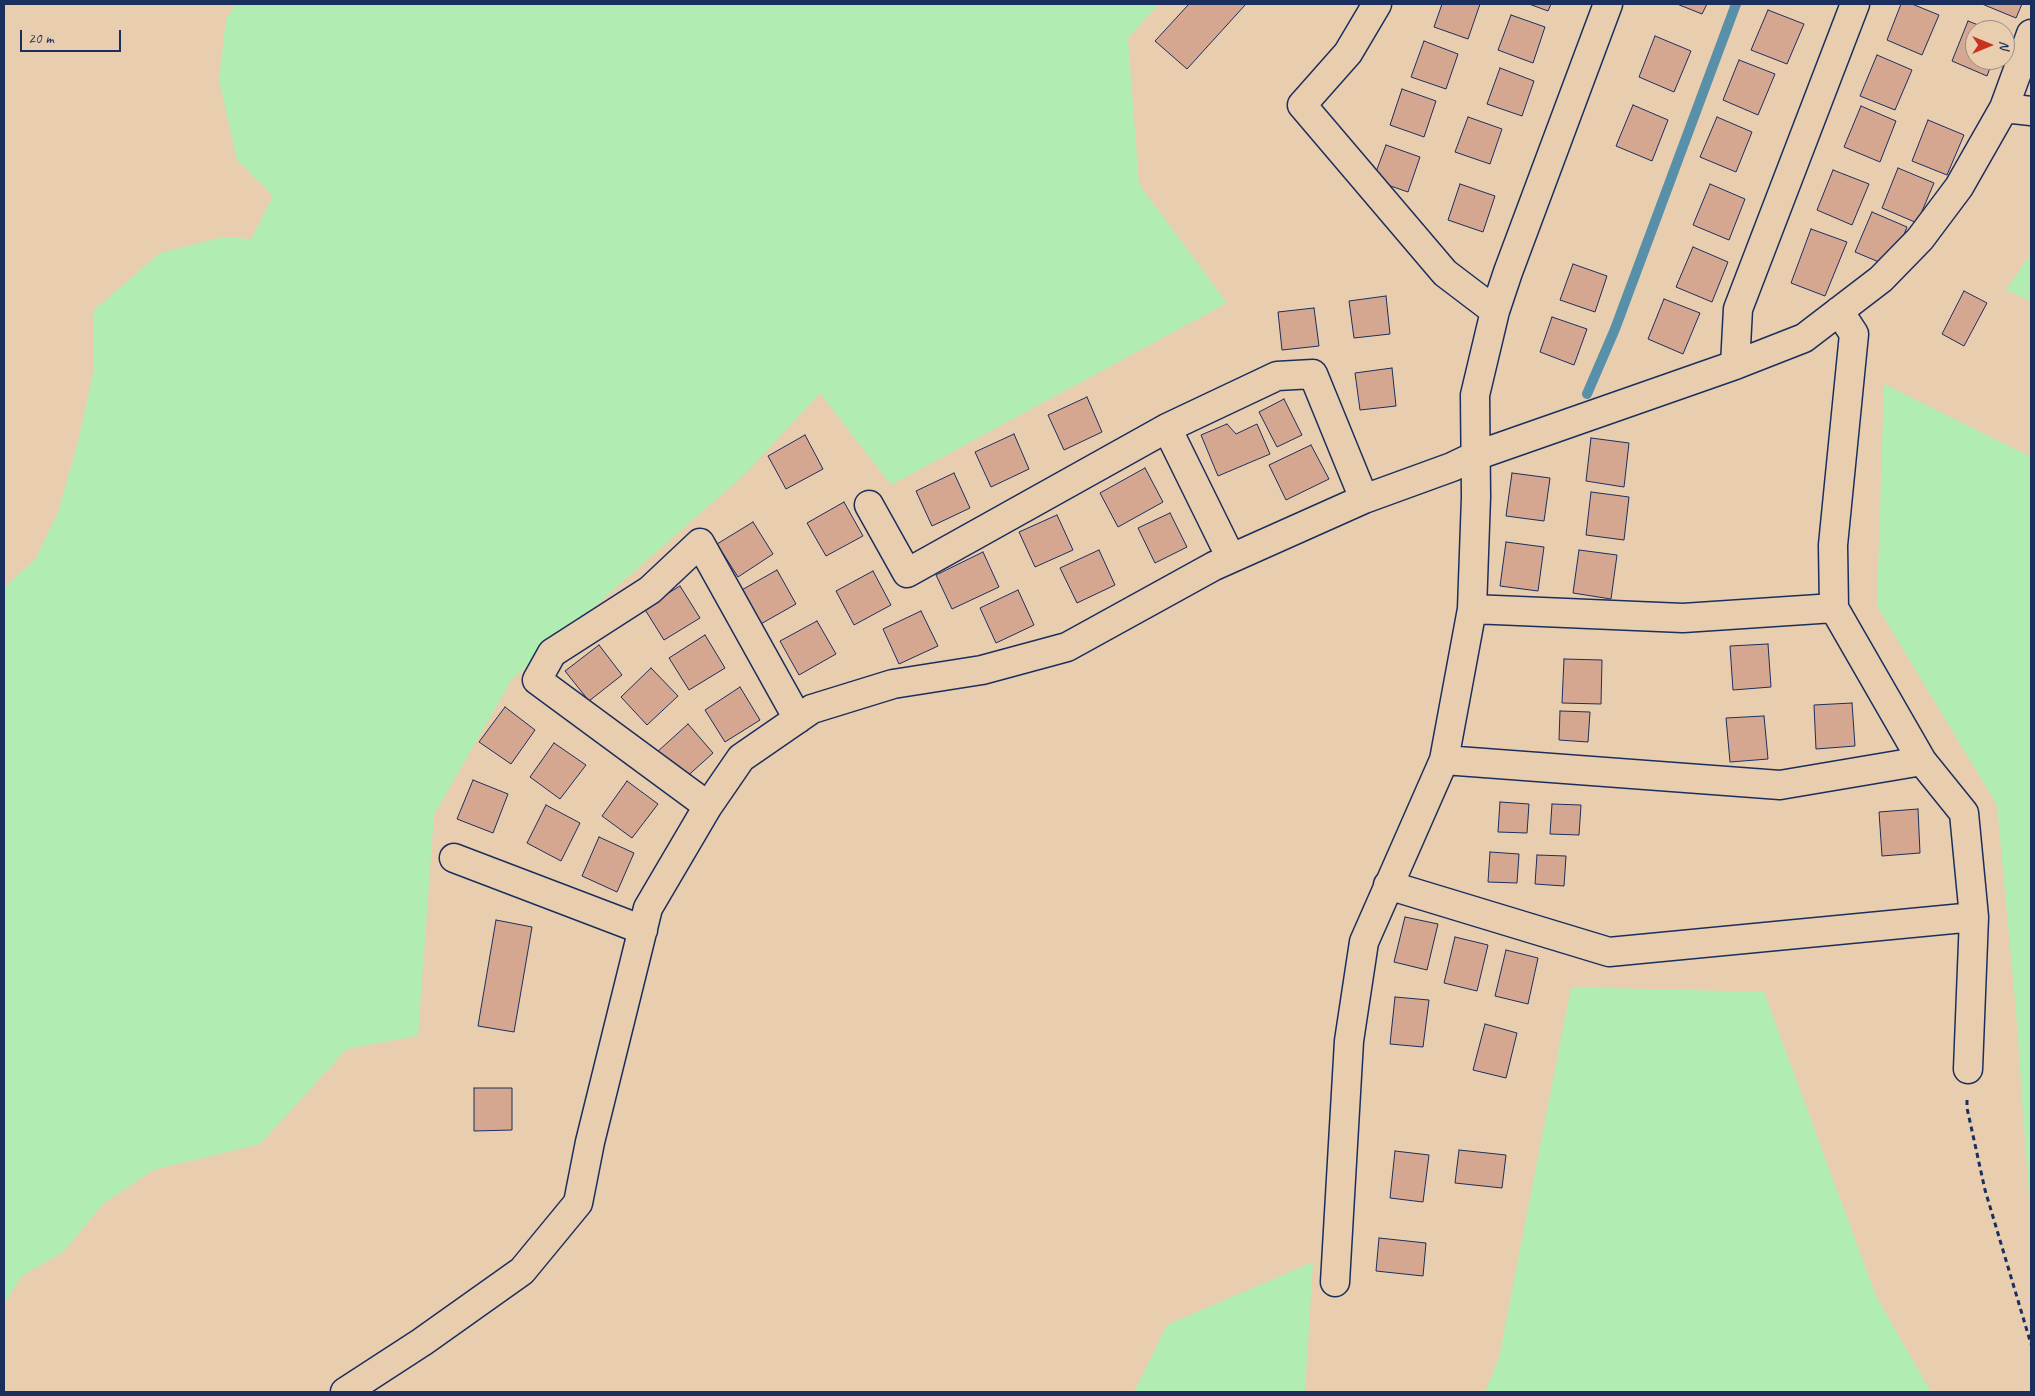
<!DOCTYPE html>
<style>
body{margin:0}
#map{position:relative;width:2035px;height:1396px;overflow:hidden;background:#e8cdaf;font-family:Caveat,sans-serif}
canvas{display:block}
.frame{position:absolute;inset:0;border:5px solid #1b2f5e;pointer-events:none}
.north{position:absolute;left:1965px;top:20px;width:50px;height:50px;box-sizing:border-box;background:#e8cdaf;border:1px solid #968e8f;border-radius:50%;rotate:90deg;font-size:14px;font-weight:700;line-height:20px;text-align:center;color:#1b2f5e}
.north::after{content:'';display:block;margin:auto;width:18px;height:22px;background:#c8321e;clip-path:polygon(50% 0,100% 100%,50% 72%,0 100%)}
.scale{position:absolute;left:20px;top:30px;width:101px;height:22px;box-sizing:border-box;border:2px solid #1b2f5e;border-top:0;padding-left:6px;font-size:15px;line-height:18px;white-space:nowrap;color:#1b2f5e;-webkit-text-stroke:4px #e8cdaf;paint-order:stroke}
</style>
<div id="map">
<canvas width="2035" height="1396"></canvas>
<div class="frame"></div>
<div class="north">N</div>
<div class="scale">20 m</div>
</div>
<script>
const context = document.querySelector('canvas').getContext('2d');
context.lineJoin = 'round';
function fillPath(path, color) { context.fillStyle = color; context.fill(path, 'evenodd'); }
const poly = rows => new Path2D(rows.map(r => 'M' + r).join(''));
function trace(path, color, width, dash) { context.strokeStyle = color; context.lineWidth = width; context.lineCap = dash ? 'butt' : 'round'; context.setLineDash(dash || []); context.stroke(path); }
fillPath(poly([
 [236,4,1159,4,1128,38,1139,184,1227,303,891,485,820,393,746,473,512,679,434,815,418,1036,347,1049,260,1144,153,1170,103,1204,63,1252,22,1276,4,1304,4,588,36,558,58,512,78,442,94,369,94,310,160,253,223,237,251,239,273,196,237,160,219,80,226,19],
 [2031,253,2031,301,2006,290],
 [1884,384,2031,457,2031,1227,2016,1011,1997,805,1877,606],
 [1571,987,1764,992,1876,1296,1931,1392,1485,1392,1499,1358],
 [1313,1262,1305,1392,1134,1392,1167,1325]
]), '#b1edb2');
trace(poly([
 [1587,394,1615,329,1736,4]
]), '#5890aa', 10);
const building = poly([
 [1189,4,1246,4,1187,69,1155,41,1189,4],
 [1442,4,1480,4,1468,39,1434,27,1442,4],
 [1529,4,1551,4,1548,11,1529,4],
 [1677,4,1707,4,1702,14,1677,4],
 [1901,4,1912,4,1939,15,1922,55,1887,40,1901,4],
 [1982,4,2022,4,2016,18,1982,4],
 [1768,10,1804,24,1787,64,1751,50,1768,10],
 [1511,15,1545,27,1533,63,1498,50,1511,15],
 [1968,21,1991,30,1975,30,1975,60,1993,60,1987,76,1952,61,1968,21],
 [1655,36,1691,51,1674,92,1639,77,1655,36],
 [1424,41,1458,54,1446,89,1411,77,1424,41],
 [1877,55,1912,70,1895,110,1860,96,1877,55],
 [1739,60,1775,74,1758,115,1723,100,1739,60],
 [1500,68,1534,81,1522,116,1487,104,1500,68],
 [1402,89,1436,101,1424,137,1390,125,1402,89],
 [1633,105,1668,120,1652,161,1616,146,1633,105],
 [1861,106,1896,121,1880,162,1844,147,1861,106],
 [1468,117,1502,129,1490,164,1455,152,1468,117],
 [1717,117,1752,132,1736,172,1700,157,1717,117],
 [1928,120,1964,135,1947,175,1912,161,1928,120],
 [1386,145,1420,157,1408,192,1373,180,1386,145],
 [1898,168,1934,183,1917,223,1882,208,1898,168],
 [1833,170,1869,184,1852,225,1817,210,1833,170],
 [1460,184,1495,196,1483,232,1448,220,1460,184],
 [1710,184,1745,199,1729,240,1693,225,1710,184],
 [1872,212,1907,227,1891,267,1855,252,1872,212],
 [1811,229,1847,242,1825,296,1791,283,1811,229],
 [1693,247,1728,262,1712,302,1676,287,1693,247],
 [1573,264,1607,276,1595,312,1560,300,1573,264],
 [1964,291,1987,303,1964,346,1942,334,1964,291],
 [1386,296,1390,334,1354,338,1349,301,1386,296],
 [1664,299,1700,313,1683,354,1648,339,1664,299],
 [1314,308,1319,346,1282,350,1278,312,1314,308],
 [1552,317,1587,329,1574,365,1540,352,1552,317],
 [1392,368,1396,406,1360,410,1355,373,1392,368],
 [1087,397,1102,432,1064,450,1048,415,1087,397],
 [1284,399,1302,435,1277,447,1259,412,1284,399],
 [1227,424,1236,434,1257,424,1270,454,1218,476,1201,435,1227,424],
 [1014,434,1029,469,991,487,975,452,1014,434],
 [805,435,823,469,786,489,768,456,805,435],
 [1591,438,1629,443,1624,487,1586,481,1591,438],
 [1311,445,1329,479,1286,500,1269,465,1311,445],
 [1145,468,1163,502,1118,527,1100,493,1145,468],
 [954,473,970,508,932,526,916,491,954,473],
 [1512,473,1550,478,1544,521,1506,516,1512,473],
 [1591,492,1629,497,1624,540,1586,535,1591,492],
 [844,502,863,536,826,556,807,523,844,502],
 [1170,513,1187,547,1155,563,1138,528,1170,513],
 [1057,515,1073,550,1035,567,1019,532,1057,515],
 [753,522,773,554,738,577,717,544,753,522],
 [1506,542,1544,547,1538,591,1500,586,1506,542],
 [1099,550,1115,585,1077,603,1060,568,1099,550],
 [1579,550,1617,555,1611,599,1573,593,1579,550],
 [983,552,999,587,952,609,936,575,983,552],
 [777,570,796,604,759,625,740,591,777,570],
 [873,571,891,605,854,625,836,591,873,571],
 [680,586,700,618,664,640,644,608,680,586],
 [1018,590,1034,625,996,643,980,608,1018,590],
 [921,611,938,646,899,664,883,629,921,611],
 [817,621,836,654,799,675,780,641,817,621],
 [705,635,725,668,689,690,669,658,705,635],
 [1768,644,1771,687,1733,690,1730,646,1768,644],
 [599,645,622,675,589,701,565,671,599,645],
 [1564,659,1602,660,1601,704,1562,703,1564,659],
 [651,668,678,696,647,725,621,697,651,668],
 [740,687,760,720,725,742,705,710,740,687],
 [1852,703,1855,746,1816,749,1814,705,1852,703],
 [505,707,535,730,511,764,479,742,505,707],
 [1560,711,1590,712,1588,742,1559,740,1560,711],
 [1764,716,1768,759,1730,762,1726,718,1764,716],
 [688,724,713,753,682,781,656,753,688,724],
 [554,743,586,765,560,799,530,777,554,743],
 [473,780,508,794,493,833,457,819,473,780],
 [627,781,658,804,632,838,602,816,627,781],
 [1500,802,1529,804,1527,833,1498,832,1500,802],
 [1552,804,1581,805,1579,835,1550,834,1552,804],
 [546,805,580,823,561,861,527,843,546,805],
 [1918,809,1920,853,1882,856,1879,812,1918,809],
 [599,837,634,853,617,892,582,876,599,837],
 [1490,852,1519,854,1517,883,1488,882,1490,852],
 [1537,855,1566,856,1564,886,1535,884,1537,855],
 [1405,917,1438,924,1427,970,1394,962,1405,917],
 [496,920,532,927,514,1032,478,1026,496,920],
 [1455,937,1488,945,1477,991,1444,983,1455,937],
 [1506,950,1538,958,1528,1004,1495,996,1506,950],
 [1395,997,1429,1000,1423,1047,1390,1044,1395,997],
 [1485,1024,1517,1033,1506,1078,1473,1070,1485,1024],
 [474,1088,512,1088,512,1130,474,1131,474,1088],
 [1459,1150,1506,1155,1502,1188,1455,1183,1459,1150],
 [1395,1151,1429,1155,1423,1202,1390,1198,1395,1151],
 [1379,1238,1426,1243,1423,1276,1376,1271,1379,1238]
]);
fillPath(building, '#d5a791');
trace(building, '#1b2f5e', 1);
const minor = poly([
 [1377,4,1348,53,1302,105,1445,273,1495,311],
 [2004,108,2031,111],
 [1839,311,1854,334,1833,545,1834,608,1922,761,1964,813,1974,917,1968,1069],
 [1735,365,1738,309,1855,4],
 [1167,428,1231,558],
 [869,505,907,573,1167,428,1277,376,1313,374,1364,499],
 [1472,609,1683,618,1834,608],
 [1444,760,1780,785,1922,761],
 [708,806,537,680,552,653,650,590,700,543,798,719],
 [454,858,643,930],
 [1388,885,1609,952,1974,917],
 [1335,1282,1349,1041,1364,942,1444,760,1472,609,1476,497,1475,395,1495,311,1508,272,1608,4],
 [345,1392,422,1342,522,1271,578,1203,590,1142,648,908,708,806,741,758,812,709,893,684,982,670,1067,647,1214,566,1364,499,1452,467,1475,456,1735,365,1804,338,1881,279,1920,239,1959,187,2004,108,2031,34]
]);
trace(minor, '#1b2f5e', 31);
trace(poly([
 [1967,1100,1967,1108,1985,1190,2031,1344]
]), '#1b2f5e', 3, [5, 4]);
trace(minor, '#e8cdaf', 28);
</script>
